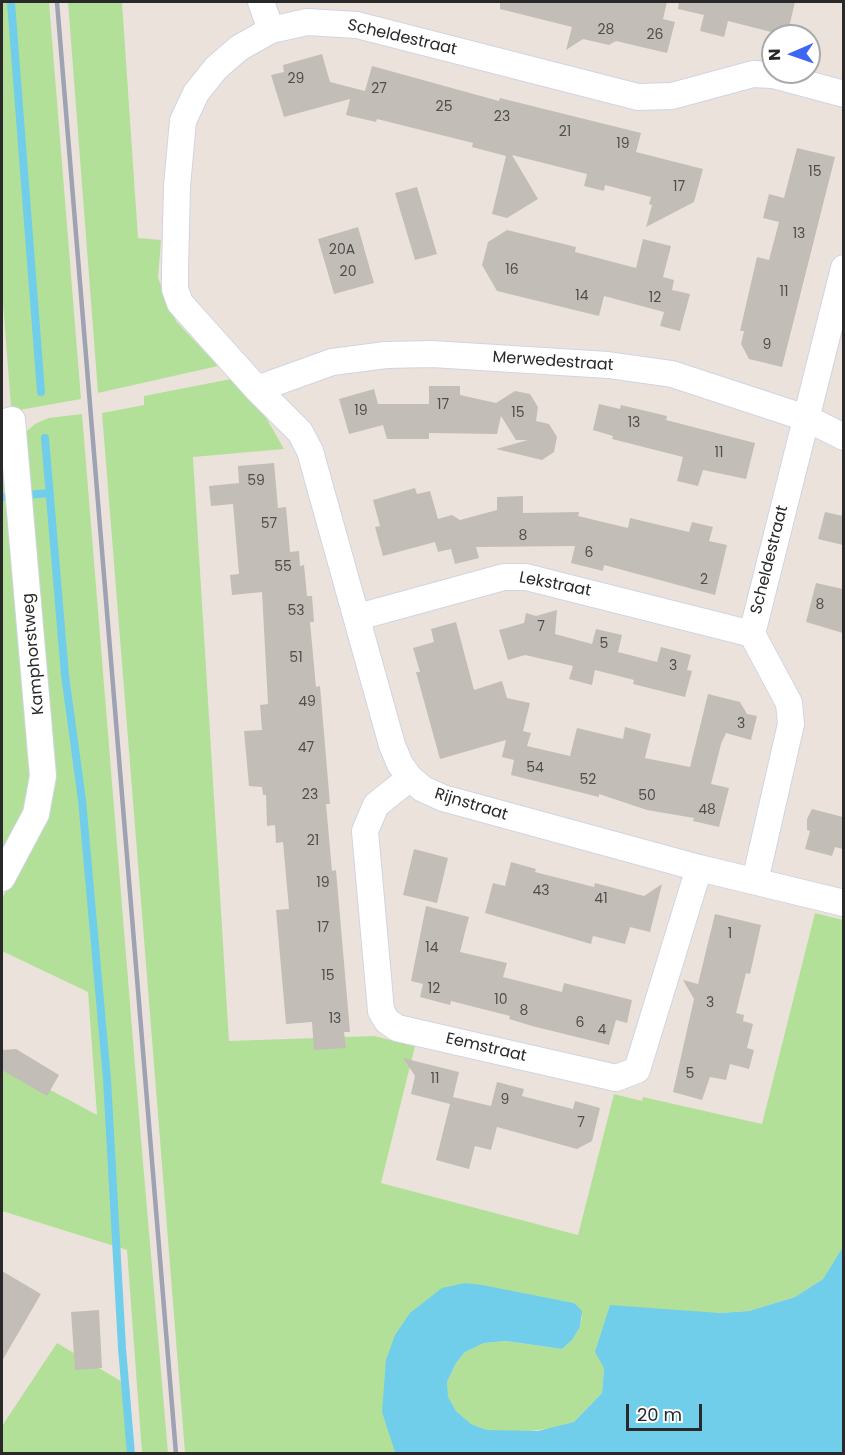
<!DOCTYPE html>
<style>
body{margin:0}
#map{position:relative;width:845px;height:1455px;overflow:hidden;background:#ebe3db;font-family:Poppins,sans-serif}
canvas{display:block}
.frame{position:absolute;inset:0;border:3px solid #292929;pointer-events:none}
.north{position:absolute;left:761px;top:24px;width:60px;height:60px;box-sizing:border-box;background:#fff;border:2px solid #a9a9a9;border-radius:50%;rotate:268deg;font-size:16px;font-weight:700;line-height:24px;text-align:center;color:#292929}
.north::after{content:'';display:block;margin:auto;width:21px;height:27px;background:#3e66f4;clip-path:polygon(50% 0,100% 100%,50% 72%,0 100%)}
.scale{position:absolute;left:626px;top:1404px;width:76px;height:27px;box-sizing:border-box;border:3px solid #292929;border-top:0;padding-left:8px;font-size:18px;line-height:21px;white-space:nowrap;color:#292929;-webkit-text-stroke:4px #fff;paint-order:stroke}
</style>
<div id="map">
<canvas width="845" height="1455"></canvas>
<div class="frame"></div>
<div class="north">N</div>
<div class="scale">20 m</div>
</div>
<script>
const context = document.querySelector('canvas').getContext('2d');
context.lineJoin = 'round';
function fillPath(path, color) { context.fillStyle = color; context.fill(path, 'evenodd'); }
const poly = rows => new Path2D(rows.map(r => 'M' + r).join(''));
function trace(path, color, width, dash) { context.strokeStyle = color; context.lineWidth = width; context.lineCap = dash ? 'butt' : 'round'; context.setLineDash(dash || []); context.stroke(path); }
function write(font, color, halo, rows, align = 'center') {
  context.font = font + ' Poppins,sans-serif'; context.lineWidth = 6; context.setLineDash([]); context.textBaseline = 'middle'; context.strokeStyle = halo; context.fillStyle = color; for (const [text, x, y, turn = 0] of rows) {
    context.save(); context.translate(x, y); context.rotate((+turn || 0) * Math.PI / 180); context.textAlign = isNaN(turn) ? turn : align; if (halo) context.strokeText(text, 0, 0); context.fillText(text, 0, 0); context.restore();
  }
}
fillPath(poly([
 [2,2,49,2,81,399,14,411,11,406,2,291],
 [68,2,122,2,138,238,161,240,158,278,176,321,218,366,98,393],
 [231,379,264,414,284,449,193,457,229,1041,374,1036,415,1046,381,1183,578,1235,614,1094,642,1101,643,1097,762,1124,815,913,843,920,843,1247,839,1255,823,1279,795,1297,749,1311,720,1313,604,1368,602,1393,574,1422,560,1427,516,1433,487,1430,471,1424,456,1411,447,1397,447,1382,456,1363,465,1352,484,1343,506,1341,562,1349,572,1340,580,1327,582,1317,574,1303,465,1283,396,1453,185,1453,102,413,144,405,144,396],
 [82,414,141,1139,168,1453,142,1453,127,1250,2,1211,2,1064,97,1115,88,992,2,951,2,899,45,815,23,443,27,431,35,424,48,418],
 [2,438,35,788,2,867],
 [57,1343,129,1386,134,1453,2,1454,2,1426]
]), '#b3e098');
fillPath(poly([
 [843,1247,843,1453,395,1452,382,1412,386,1360,395,1335,410,1313,442,1288,465,1283,482,1285,574,1303,582,1311,580,1327,572,1340,562,1349,506,1341,484,1343,465,1352,456,1363,447,1382,448,1397,456,1411,471,1424,487,1430,538,1431,574,1422,602,1393,604,1368,595,1352,610,1305,720,1313,749,1311,795,1297,823,1279]
]), '#70ceeb');
trace(poly([
 [11,2,41,392],
 [45,438,65,675,82,800,107,1079,122,1348,131,1454],
 [2,497,50,493]
]), '#70ceeb', 8);
fillPath(poly([
 [500,2,667,2,663,19,675,22,667,53,616,41,609,45,583,39,566,50,572,27,500,9],
 [679,2,795,2,787,36,728,21,724,37,700,31,704,15,678,9],
 [322,54,330,82,365,91,372,66,499,101,500,98,641,133,636,152,703,169,694,202,646,227,652,205,649,204,651,197,605,185,604,191,584,186,587,174,512,155,538,199,507,218,492,214,506,156,472,147,473,143,377,119,376,122,346,115,350,99,284,117,271,75,284,72,283,65],
 [797,148,835,157,782,367,749,359,741,344,744,331,740,331,757,257,769,260,779,222,763,218,769,194,784,198],
 [417,187,437,254,415,260,395,193],
 [358,227,374,283,334,294,318,239],
 [507,230,576,247,575,252,636,268,643,239,671,246,663,277,674,280,672,290,690,294,680,331,660,326,664,312,604,296,599,316,497,291,482,265,488,242],
 [429,386,460,386,460,395,496,403,515,391,530,394,538,407,536,421,549,424,557,437,554,452,542,460,496,449,528,440,516,440,501,416,497,434,429,433,429,439,387,439,383,425,349,434,339,399,374,389,378,404,429,404],
 [599,404,620,409,621,405,667,416,666,420,755,443,746,479,703,470,698,486,677,481,683,457,612,439,613,436,593,430],
 [274,463,278,508,286,507,290,552,299,551,300,566,304,565,307,596,312,596,314,622,310,622,316,687,320,686,330,804,326,804,332,871,336,870,350,1032,344,1032,346,1048,314,1050,312,1022,286,1024,276,910,289,909,283,842,276,843,275,825,267,826,266,795,263,795,262,787,249,786,244,731,262,730,260,705,268,704,262,592,232,595,230,575,239,574,233,504,211,506,209,486,239,483,238,466],
 [415,488,417,494,430,491,438,519,452,515,460,520,497,510,497,497,523,496,523,513,579,512,578,516,628,528,630,518,689,532,692,522,713,527,709,541,727,545,715,595,604,565,603,571,571,563,575,546,476,547,479,558,455,564,451,549,438,552,435,542,383,556,375,527,380,526,373,500],
 [825,512,843,516,843,545,818,539],
 [816,583,843,589,843,633,806,622],
 [557,610,555,634,592,644,596,629,622,635,618,652,657,662,661,647,691,655,687,670,692,671,685,697,633,684,634,680,595,670,592,685,569,679,573,666,525,655,508,660,499,630,524,623,526,613,536,616],
 [456,622,474,690,502,681,507,698,530,703,523,731,531,733,527,746,570,756,577,728,623,739,625,727,651,734,645,758,690,767,708,694,740,702,747,714,757,716,751,740,726,733,721,744,711,784,729,788,719,827,693,821,694,818,647,810,599,794,599,797,511,775,514,760,502,757,506,740,440,759,416,672,420,672,413,648,434,642,431,629],
 [812,809,843,817,843,849,835,847,832,856,805,849,810,831,807,830,807,819],
 [414,849,448,858,437,903,403,895],
 [511,862,536,869,535,872,594,887,595,883,644,896,662,884,650,932,630,927,625,944,593,936,591,944,485,913,493,883,505,886],
 [426,906,469,917,460,952,507,963,503,977,562,992,564,983,632,1000,627,1023,616,1020,609,1045,532,1026,509,1019,510,1016,451,1001,450,1005,420,997,423,984,411,981],
 [715,914,761,925,750,974,746,973,736,1013,744,1015,743,1021,753,1024,747,1048,754,1050,749,1069,730,1064,726,1080,710,1077,702,1100,673,1092,694,999,683,980,698,984],
 [16,1049,59,1075,47,1096,2,1070,2,1050],
 [403,1058,459,1072,453,1097,491,1106,497,1082,524,1089,522,1096,573,1109,575,1101,600,1108,592,1141,577,1149,497,1127,491,1150,475,1146,469,1169,436,1160,450,1104,411,1094,415,1076],
 [2,1271,41,1294,2,1361],
 [99,1310,102,1368,75,1370,71,1312]
]), '#c3bdb7');
const minor = poly([
 [261,2,271,30],
 [844,94,773,75,753,74,672,96,638,97,357,25,307,22,271,30,239,48,216,68,196,93,183,121,177,186,175,271,175,289,180,303,257,389,300,432,310,451,392,745,400,764,410,778,423,789,443,798,699,868,844,903],
 [257,389,332,362,386,355,432,354,608,365,672,374,806,418,844,437],
 [2,423,12,420,43,776,36,814,2,878],
 [358,617,504,577,526,577,752,634],
 [410,778,376,805,365,831,381,1011,387,1021,397,1028,616,1078,637,1070,699,868],
 [755,881,791,724,789,703,752,634,844,268]
]);
trace(minor, '#d0d4e1', 28);
trace(minor, '#fff', 26);
trace(poly([
 [57,2,176,1454]
]), '#9ea2b3', 4.5);
write('14px', '#504e4c', null, [
 ["28",606,30],
 ["26",655,35],
 ["29",296,79],
 ["27",379,89],
 ["25",444,107],
 ["23",502,117],
 ["21",565,132],
 ["19",623,144],
 ["15",815,172],
 ["17",679,187],
 ["13",799,234],
 ["20A",342,250],
 ["16",512,270],
 ["20",348,272],
 ["11",784,292],
 ["14",582,296],
 ["12",655,298],
 ["9",767,345],
 ["17",443,405],
 ["19",361,411],
 ["15",518,413],
 ["13",634,423],
 ["11",719,453],
 ["59",256,481],
 ["57",269,524],
 ["8",523,536],
 ["6",589,553],
 ["55",283,567],
 ["2",704,580],
 ["8",820,605],
 ["53",296,611],
 ["7",541,627],
 ["5",604,644],
 ["51",296,658],
 ["3",673,666],
 ["49",307,702],
 ["3",741,724],
 ["47",306,748],
 ["54",535,768],
 ["52",588,780],
 ["23",310,795],
 ["50",647,796],
 ["48",707,810],
 ["21",313,841],
 ["19",323,883],
 ["43",541,891],
 ["41",601,899],
 ["17",323,928],
 ["1",730,934],
 ["14",432,948],
 ["15",328,976],
 ["12",434,989],
 ["10",501,1000],
 ["3",710,1003],
 ["8",524,1011],
 ["13",335,1019],
 ["6",580,1023],
 ["4",602,1030],
 ["5",690,1074],
 ["11",435,1079],
 ["9",505,1100],
 ["7",581,1123]
]);
write('16px', '#292929', '#fff', [
 ["Scheldestraat",402,38,13],
 ["Merwedestraat",553,362,4],
 ["Scheldestraat",770,560,-76],
 ["Lekstraat",555,585,11],
 ["Kamphorstweg",34,654,-95],
 ["Rijnstraat",471,805,17],
 ["Eemstraat",486,1048,13]
]);
</script>
